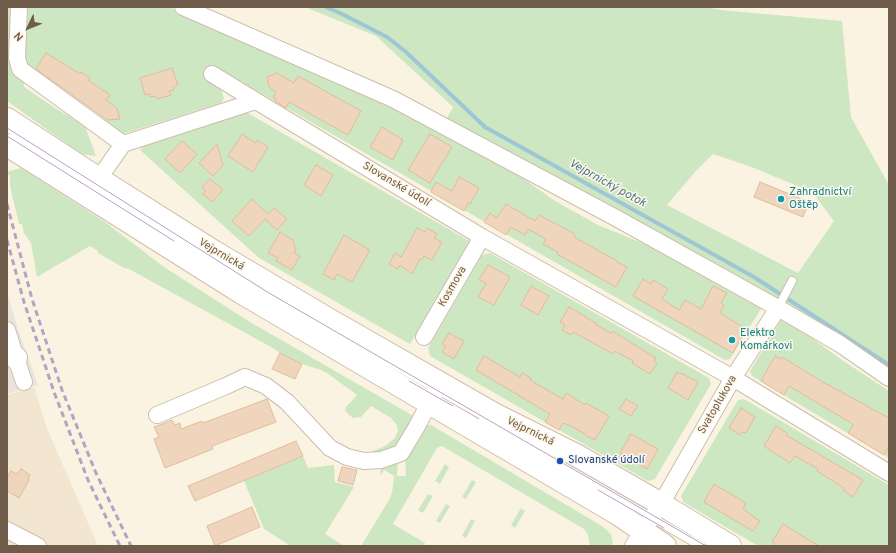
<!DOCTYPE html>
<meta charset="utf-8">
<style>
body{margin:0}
#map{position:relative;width:896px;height:553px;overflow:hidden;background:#fbf3e2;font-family:Overpass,sans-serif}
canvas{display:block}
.frame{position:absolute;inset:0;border:8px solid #705c4a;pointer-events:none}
.north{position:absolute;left:8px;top:8px;width:40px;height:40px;-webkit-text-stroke:3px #fef7e8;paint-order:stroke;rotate:227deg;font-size:11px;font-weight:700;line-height:16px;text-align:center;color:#705c4a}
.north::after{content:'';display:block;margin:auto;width:14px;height:18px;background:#705c4a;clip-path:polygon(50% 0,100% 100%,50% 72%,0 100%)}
</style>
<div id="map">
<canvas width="896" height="553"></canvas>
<div class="frame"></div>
<div class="north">N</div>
</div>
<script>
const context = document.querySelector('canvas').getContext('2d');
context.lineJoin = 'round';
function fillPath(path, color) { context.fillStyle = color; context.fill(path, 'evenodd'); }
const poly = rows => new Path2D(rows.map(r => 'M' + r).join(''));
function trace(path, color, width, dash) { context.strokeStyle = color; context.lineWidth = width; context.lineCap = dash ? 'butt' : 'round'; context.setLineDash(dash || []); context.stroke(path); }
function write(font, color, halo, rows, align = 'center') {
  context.font = font + ' Overpass,sans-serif'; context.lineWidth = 3; context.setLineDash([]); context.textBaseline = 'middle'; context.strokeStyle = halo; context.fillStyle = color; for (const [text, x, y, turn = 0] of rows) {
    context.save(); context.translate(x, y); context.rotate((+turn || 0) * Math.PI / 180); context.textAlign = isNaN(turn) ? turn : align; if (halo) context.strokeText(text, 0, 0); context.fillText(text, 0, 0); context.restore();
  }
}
fillPath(poly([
 [34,387,47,428,98,546,7,546,7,395]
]), '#f2e6d1');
fillPath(poly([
 [7,292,18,329,38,385,7,394]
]), '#eae4dd');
fillPath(poly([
 [7,7,168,7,179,11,231,32,423,121,514,172,555,201,598,225,684,260,764,304,730,359,725,360,212,65,206,76,221,89,224,99,221,103,122,134,99,114,25,62,24,87,52,106,85,126,96,156,81,154,7,101],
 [305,7,706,7,721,10,842,21,851,117,889,185,889,372,446,120,453,107,376,36],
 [713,154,749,166,812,192,834,221,798,273,667,205,695,172],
 [246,112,471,242,410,344,259,258,140,150,143,144],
 [21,168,105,222,164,267,250,322,415,417,395,447,386,452,373,454,373,451,385,446,395,438,398,430,396,424,391,418,371,406,361,417,353,418,349,415,345,410,346,407,357,395,327,373,321,370,302,364,280,353,271,347,129,269,124,268,98,253,97,250,90,246,37,277,31,243,24,233,22,224,19,224,10,186,10,176,7,172],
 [490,253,709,378,711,384,655,479,648,481,430,356,428,348,482,255],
 [783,317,842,360,889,391,889,458,752,376,750,371],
 [744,399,889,485,889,546,758,546,683,502,681,496,738,400],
 [427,425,431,425,602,526,611,534,613,543,611,546,590,546,588,535,584,529,442,446,437,448,393,524,425,543,424,546,361,546,389,500,392,493,394,476,384,470,380,476,381,467,398,461,397,476,406,476,405,457,419,441],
 [303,456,308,468,334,465,335,482,354,487,325,534,344,546,291,546,264,529,244,481],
 [445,464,449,467,440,484,435,481],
 [472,480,476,482,466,499,462,497],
 [428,494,433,496,423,513,418,510],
 [446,504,450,506,440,523,436,521],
 [521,508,525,511,515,528,511,525],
 [471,519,475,521,466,538,462,536]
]), '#cde7c2');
trace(poly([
 [326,7,342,14,387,37,406,52,485,127,754,277,889,365]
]), '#9fc6d4', 4);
const building = poly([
 [46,53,80,74,81,72,90,78,88,80,110,95,106,100,117,108,120,119,107,120,36,69,46,53],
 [172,68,178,85,173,87,174,90,169,91,171,95,157,99,155,96,150,97,150,94,145,95,140,78,172,68],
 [277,73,294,83,298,76,361,111,348,135,289,102,286,108,275,101,276,99,273,97,276,92,269,87,267,77,277,73],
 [382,127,403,140,393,160,370,147,382,127],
 [242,134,255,143,257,140,268,147,253,172,228,156,242,134],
 [430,134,452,147,430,183,408,170,430,134],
 [182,141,197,154,180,173,165,159,182,141],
 [217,144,223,165,213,176,199,163,217,144],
 [316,165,333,175,321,196,304,185,316,165],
 [459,177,479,188,470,204,468,203,464,211,431,192,436,182,452,191,459,177],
 [210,179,223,190,212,202,203,194,206,191,202,187,210,179],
 [760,182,809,202,803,217,754,197,760,182],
 [252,199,268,214,274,208,287,219,277,230,265,219,249,236,232,221,252,199],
 [506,204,535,221,539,215,575,234,574,237,617,261,617,262,627,267,616,287,557,254,558,252,543,244,546,239,528,229,525,235,511,227,506,235,484,222,490,213,497,218,506,204],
 [417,228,425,232,427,228,437,234,434,238,442,242,432,260,424,256,422,260,420,259,412,274,400,265,398,269,389,264,395,253,401,257,417,228],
 [280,232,293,240,296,250,294,253,300,256,292,270,276,261,278,258,268,253,280,232],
 [344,235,370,250,352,282,337,274,334,280,323,274,344,235],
 [488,265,510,277,494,305,478,297,486,283,479,280,488,265],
 [643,279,651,284,653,280,668,289,662,299,679,310,685,300,701,309,713,286,727,293,721,303,724,305,720,313,746,329,733,353,633,296,643,279],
 [531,286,549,296,538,315,521,305,531,286],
 [569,307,596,323,595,324,611,333,612,331,656,358,654,361,657,363,650,374,632,363,633,361,615,351,613,354,573,332,571,335,562,330,565,325,560,322,569,307],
 [449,333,464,341,454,359,442,352,446,346,442,344,449,333],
 [280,353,302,364,295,379,272,369,280,353],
 [484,356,520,377,522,373,531,378,530,380,563,399,566,393,585,405,586,403,609,416,595,440,589,437,587,437,585,434,571,426,563,423,559,430,545,422,550,414,476,370,484,356],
 [775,356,781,359,782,357,821,381,889,418,889,446,884,455,848,433,853,425,851,423,789,386,784,395,761,381,775,356],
 [677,372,681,374,681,373,698,382,688,400,668,388,677,372],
 [267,399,276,422,212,446,213,449,165,468,154,439,159,437,154,427,172,420,175,425,180,423,181,429,202,421,203,423,267,399],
 [626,399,638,406,631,416,619,409,626,399],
 [741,408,755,417,746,433,742,432,740,435,729,428,741,408],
 [776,426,787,433,786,435,863,480,853,497,843,490,844,488,817,471,818,469,795,456,790,463,764,446,776,426],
 [631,434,658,449,647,469,620,453,631,434],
 [296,441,303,456,195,501,188,486,296,441],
 [342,467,357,470,353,485,338,481,342,467],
 [21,469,30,475,28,479,29,480,19,498,7,491,7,477,11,471,16,474,17,473,18,473,21,469],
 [714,484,746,503,743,509,760,521,753,531,704,502,714,484],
 [252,507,260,527,215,546,207,526,252,507],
 [783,524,799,534,819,546,778,546,772,542,783,524]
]);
fillPath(building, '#eed5bb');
trace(building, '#e0bd9d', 1);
const service = poly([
 [778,308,792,281],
 [483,420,701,546]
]);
const minor = poly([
 [19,7,17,58,20,69,123,144],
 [183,7,393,99,616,218,778,308,840,344,889,378],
 [212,74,256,101],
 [93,187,123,144,256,101,482,237,733,378,889,473],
 [7,330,14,352],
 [424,337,482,237],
 [18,364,13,359,14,352,19,357,18,364,24,382],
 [157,415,226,386,245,377,266,386,287,402,330,448,347,457,364,461,381,460,401,453,416,428,440,383],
 [7,530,38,546],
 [633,546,661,504,733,378,778,308]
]);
const secondary = poly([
 [7,119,99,179,213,251,328,319,494,414,576,455,661,504,730,546],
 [7,145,242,293,618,514,665,546]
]);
trace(service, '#cdbeac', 10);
trace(minor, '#cdbeac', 18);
trace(secondary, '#d0beaa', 24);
trace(service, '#fff', 8);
trace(minor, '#fff', 16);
trace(secondary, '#fff', 22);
trace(poly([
 [7,128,269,293,706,546],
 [7,136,174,241],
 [409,381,453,406],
 [598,490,664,528]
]), '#b7a2c3', 1);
trace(poly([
 [7,204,32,299,62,390,96,473,131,546],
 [7,240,24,302,54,392,88,480,120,546]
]), '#b7a2c3', 3, [6, 4]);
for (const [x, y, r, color] of [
 [781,199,4,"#0f9aa8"],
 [732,340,4,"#0f9aa8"],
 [560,461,4,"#1a4fb4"]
]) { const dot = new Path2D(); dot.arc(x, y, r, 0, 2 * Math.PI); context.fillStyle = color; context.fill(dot); trace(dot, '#fef7e8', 1.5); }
write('11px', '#705c4a', '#fef7e8', [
 ["Slovanské údolí",396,185,31],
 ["Vejprnická",221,255,31],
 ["Kosmova",453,287,-60],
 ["Svatoplukova",718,405,-60],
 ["Vejprnická",530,432,26]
]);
write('11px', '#0d838f', '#fef7e8', [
 ["Zahradnictví",789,193],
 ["Oštěp",789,206],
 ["Elektro",740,334],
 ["Komárkovi",740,347]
], 'left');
write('11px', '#164399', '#fef7e8', [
 ["Slovanské údolí",568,461]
], 'left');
write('italic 12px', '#49788a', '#fef7e8', [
 ["Vejprnický potok",607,184,29]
]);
</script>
